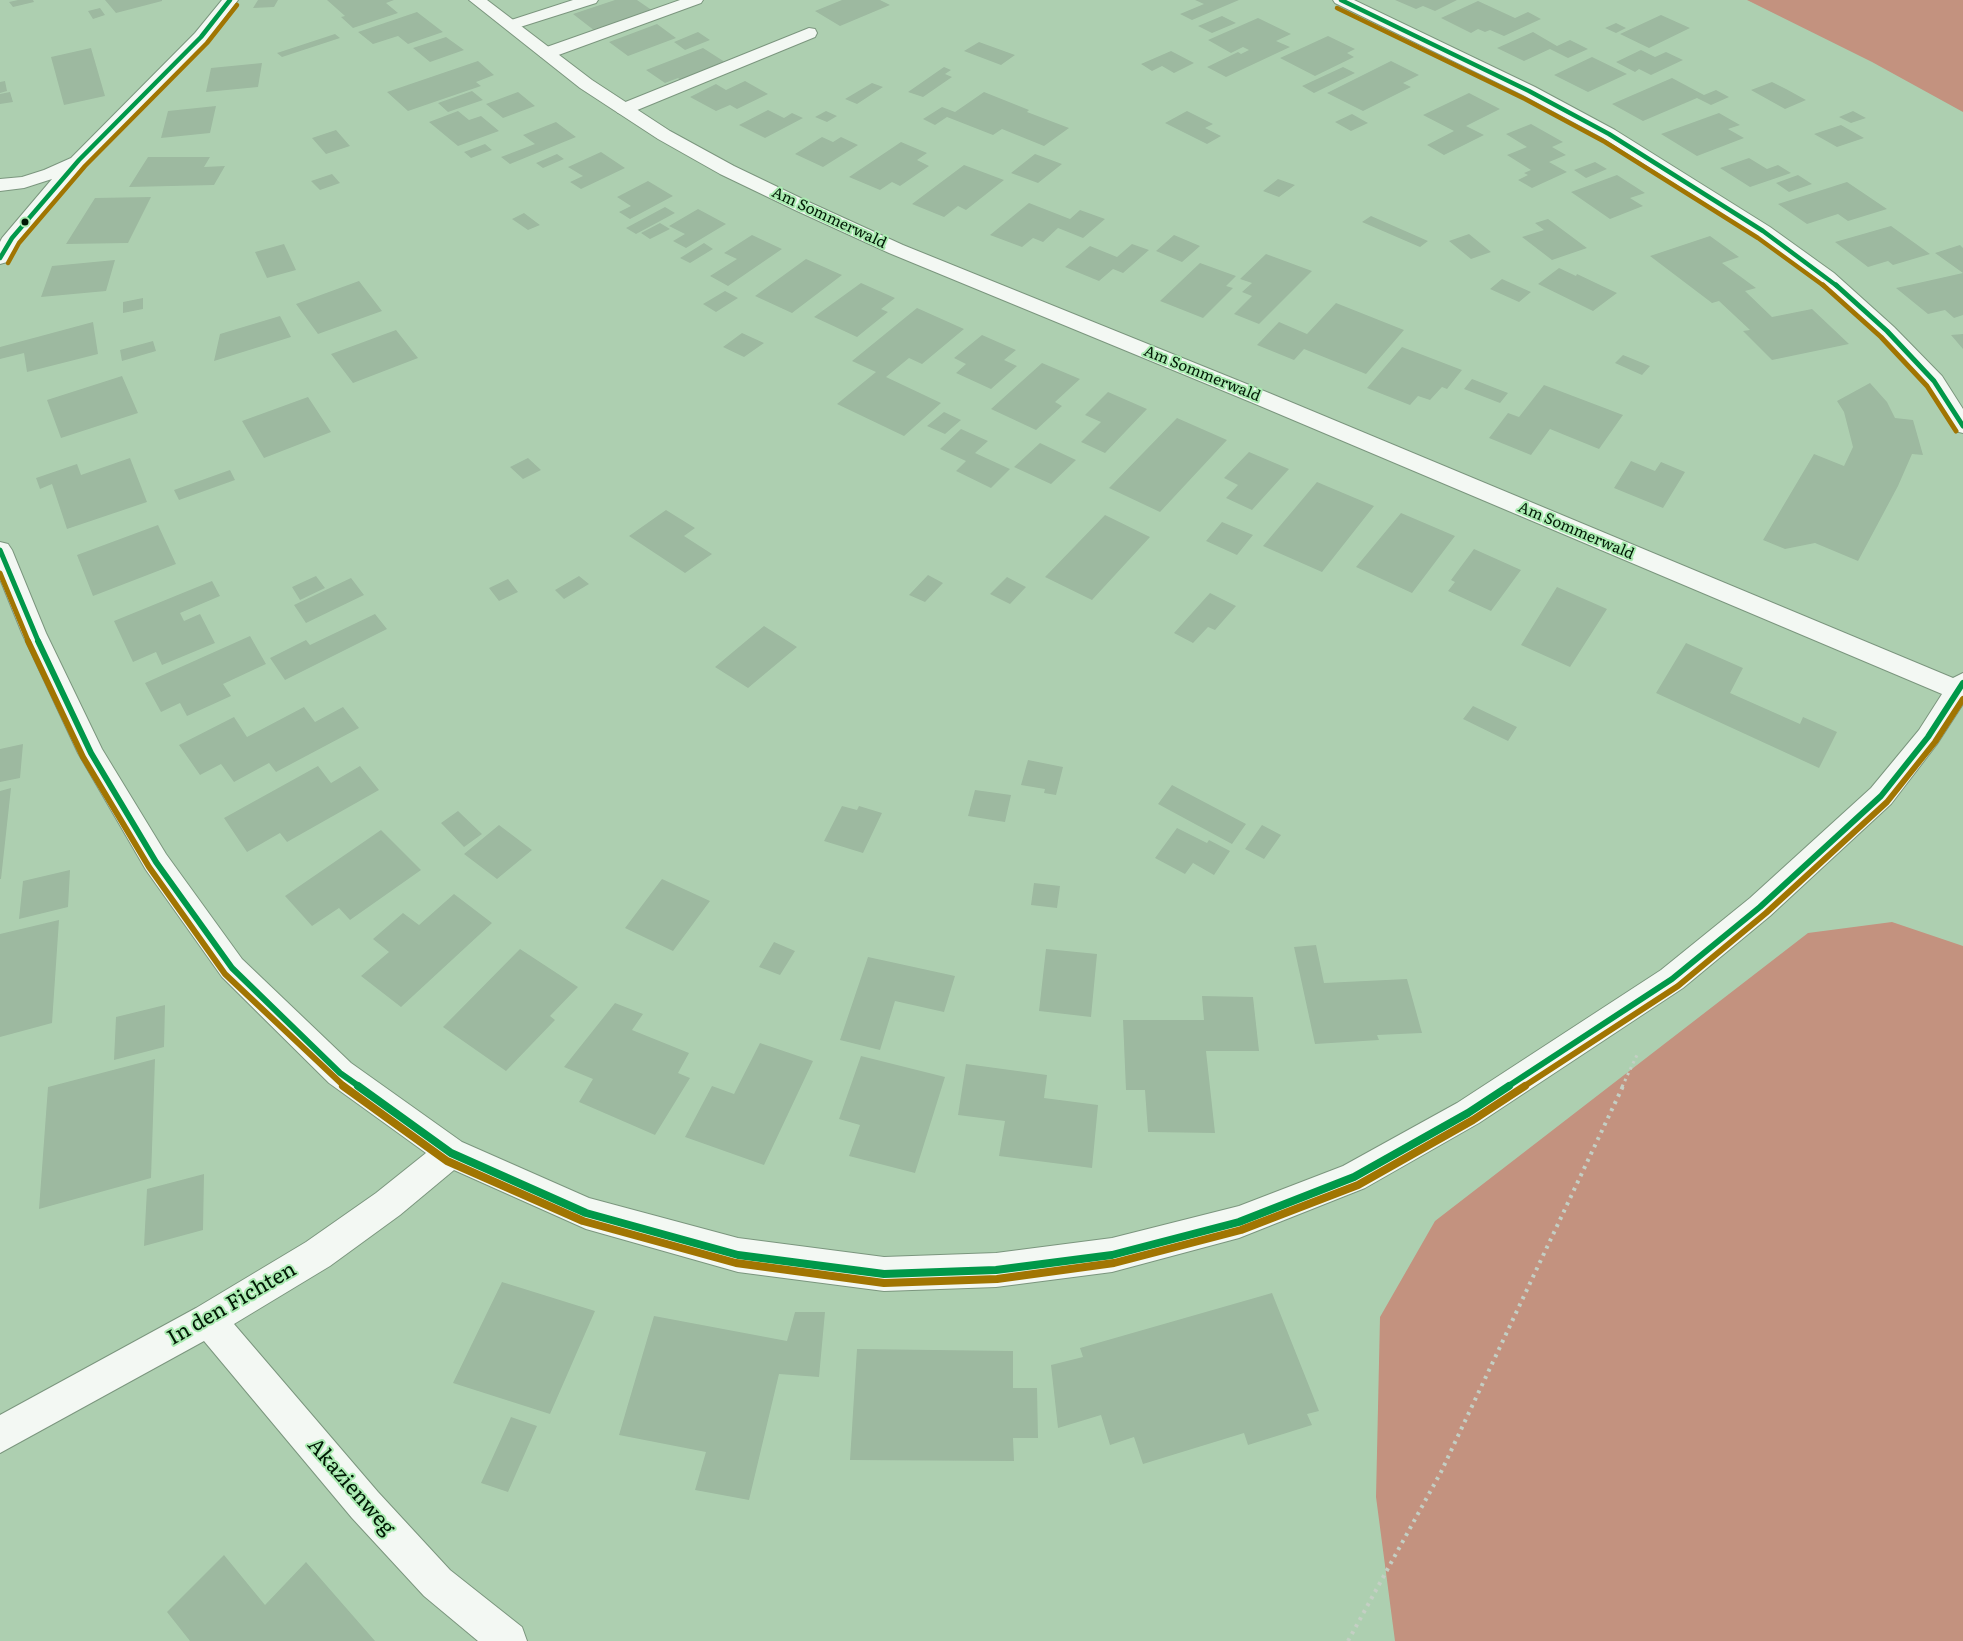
<!DOCTYPE html>
<style>
body{margin:0}
canvas{display:block;background:#adcfb0}
</style>
<canvas width="1963" height="1641"></canvas>
<script>
const context = document.querySelector('canvas').getContext('2d');
context.lineJoin = 'round';
function fillPath(path, color) { context.fillStyle = color; context.fill(path, 'evenodd'); }
const poly = rows => new Path2D(rows.map(r => 'M' + r).join(''));
function trace(path, color, width, dash) { context.strokeStyle = color; context.lineWidth = width; context.lineCap = dash ? 'butt' : 'round'; context.setLineDash(dash || []); context.stroke(path); }
function write(font, color, halo, rows, align = 'center') {
  context.font = font + ' Literata,serif'; context.lineWidth = 4; context.setLineDash([]); context.textBaseline = 'middle'; context.strokeStyle = halo; context.fillStyle = color; for (const [text, x, y, turn = 0] of rows) {
    context.save(); context.translate(x, y); context.rotate((+turn || 0) * Math.PI / 180); context.textAlign = isNaN(turn) ? turn : align; if (halo) context.strokeText(text, 0, 0); context.fillText(text, 0, 0); context.restore();
  }
}
fillPath(poly([
 [1747,0,1963,0,1963,112,1872,62],
 [1892,922,1963,946,1963,1641,1395,1641,1376,1497,1380,1317,1435,1221,1808,933]
]), '#c3927f');
fillPath(poly([
 [18,0,33,0,34,2,13,7,9,2],
 [105,0,162,0,162,1,116,13],
 [258,0,278,0,274,7,253,8],
 [327,0,394,0,386,3,398,13,353,28,341,17,345,16],
 [615,0,637,0,653,11,595,31,573,14],
 [842,0,880,0,890,5,840,26,815,11],
 [1195,0,1239,0,1192,20,1180,14,1204,4],
 [1395,0,1457,0,1435,11,1423,6,1416,9],
 [1478,1,1515,18,1528,12,1541,19,1504,36,1490,30,1485,32,1478,29,1471,33,1441,18],
 [100,8,105,15,93,19,88,11],
 [417,12,443,32,408,44,398,36,373,44,358,32],
 [1661,15,1690,28,1649,48,1620,34],
 [1222,16,1236,23,1212,33,1198,26],
 [1258,18,1291,34,1276,41,1290,47,1226,77,1207,67,1238,52,1241,54,1249,50,1243,47,1231,53,1208,40],
 [1616,23,1626,28,1616,33,1605,28],
 [657,24,676,38,628,56,609,42],
 [698,32,710,40,685,50,674,42],
 [1533,32,1557,46,1570,40,1588,49,1568,58,1550,49,1524,61,1497,48],
 [335,34,340,38,282,57,277,53],
 [1328,36,1355,49,1347,53,1354,57,1315,76,1280,58],
 [446,37,464,50,430,62,413,48],
 [979,42,1015,55,1001,65,964,51],
 [91,48,105,96,64,105,51,57],
 [703,48,728,64,683,81,678,78,665,83,646,70],
 [1641,50,1655,57,1666,52,1683,60,1651,75,1639,69,1635,72,1616,62],
 [1171,51,1194,63,1174,73,1162,66,1152,71,1141,64],
 [1592,57,1627,74,1588,92,1554,75],
 [478,61,494,75,476,82,481,86,408,111,387,92],
 [1391,61,1419,75,1403,83,1411,87,1363,111,1327,93],
 [262,63,258,87,206,92,211,68],
 [944,67,951,70,945,74,952,77,923,97,908,92],
 [1343,67,1355,73,1314,93,1302,86],
 [1672,78,1704,95,1716,90,1729,97,1711,105,1697,98,1643,121,1612,104],
 [5,81,7,91,0,93,0,82],
 [745,81,768,94,737,109,730,105,716,111,690,97,716,84,726,90],
 [1772,82,1786,89,1806,100,1785,109,1751,90],
 [872,83,883,87,857,104,845,99],
 [472,91,483,100,448,112,438,103],
 [10,92,13,102,0,104,0,94],
 [518,92,535,106,503,118,486,104],
 [984,92,1029,110,1027,112,1069,128,1044,146,1002,129,993,135,947,117,935,125,923,119,942,107,955,112],
 [1469,93,1500,109,1466,126,1484,135,1444,155,1427,145,1454,131,1423,115],
 [216,106,210,133,161,138,168,111],
 [768,110,784,118,792,113,803,118,765,138,739,125],
 [458,111,469,120,481,116,499,131,458,146,429,122],
 [826,111,837,116,827,122,815,117],
 [1187,111,1213,124,1205,128,1221,136,1207,144,1165,123],
 [1853,111,1866,118,1851,123,1839,117],
 [1719,113,1740,125,1728,129,1744,138,1697,156,1661,134],
 [1352,114,1368,123,1351,131,1335,122],
 [556,122,576,137,510,164,501,157,535,144,523,135],
 [1531,124,1563,142,1552,147,1566,155,1549,162,1567,172,1532,188,1518,180,1528,175,1524,173,1531,170,1507,155,1527,147,1506,134],
 [1841,125,1864,138,1837,147,1814,134],
 [336,130,350,146,326,154,312,138],
 [822,137,833,142,841,137,858,145,823,167,795,154],
 [901,142,927,153,917,160,929,166,900,186,892,182,880,190,849,177],
 [485,144,492,150,471,158,464,152],
 [601,152,625,168,581,189,570,182,583,176,568,167],
 [557,154,564,159,543,168,536,163],
 [1035,154,1062,164,1038,183,1011,173],
 [148,157,210,157,204,167,225,166,214,185,129,187],
 [1749,158,1767,169,1778,165,1791,173,1750,187,1720,168],
 [1595,162,1607,169,1586,178,1574,170],
 [964,165,1004,180,966,210,958,206,944,217,912,204],
 [332,174,340,183,320,190,311,181],
 [1617,175,1645,193,1630,198,1643,206,1610,219,1571,192],
 [1798,175,1812,184,1789,192,1776,183],
 [1278,179,1295,185,1279,197,1263,191],
 [648,181,673,196,630,219,619,212,631,206,617,197],
 [1847,182,1887,209,1848,221,1838,214,1807,224,1778,204],
 [151,197,128,243,66,244,95,198],
 [1029,203,1070,219,1080,210,1105,219,1083,238,1058,228,1043,242,1033,238,1022,247,990,235],
 [665,207,675,213,636,234,626,228],
 [698,209,726,224,686,248,673,241,685,234,669,226],
 [524,213,540,225,528,230,512,219],
 [1371,216,1428,241,1420,247,1362,222],
 [1548,219,1587,248,1552,260,1522,237,1544,230,1535,223],
 [660,223,670,229,650,239,641,233],
 [1891,226,1930,254,1893,265,1888,261,1868,267,1835,242],
 [1469,234,1491,252,1471,259,1449,241],
 [752,235,782,249,728,286,710,276,737,259,724,253],
 [1174,235,1200,246,1182,262,1156,251],
 [1710,236,1739,257,1722,263,1756,288,1745,291,1772,317,1812,309,1849,344,1772,360,1743,331,1750,330,1719,301,1712,303,1650,256],
 [704,243,713,249,690,263,680,258],
 [284,244,296,270,267,278,255,252],
 [1132,244,1149,250,1123,273,1113,269,1099,281,1065,267,1090,246,1117,257],
 [1960,245,1963,248,1963,273,1935,253],
 [1266,254,1312,271,1259,324,1234,314,1252,296,1242,292,1252,283,1240,279],
 [806,259,842,275,792,313,755,296],
 [115,260,106,291,41,297,52,266],
 [1200,263,1236,276,1226,286,1233,288,1203,318,1160,301],
 [1559,268,1576,276,1577,274,1617,293,1593,311,1538,284],
 [1963,273,1963,315,1954,318,1945,310,1928,314,1896,288],
 [1502,279,1531,292,1519,302,1490,289],
 [359,281,382,311,318,334,296,304],
 [861,283,895,298,881,309,888,312,857,337,814,317],
 [725,291,738,298,716,312,703,304],
 [143,298,143,309,123,313,123,302],
 [1336,303,1404,330,1366,374,1304,349,1294,360,1257,345,1279,322,1307,334],
 [917,308,964,329,922,364,909,358,886,377,941,403,904,436,837,404,876,372,852,361],
 [280,316,291,337,214,361,220,334],
 [93,322,98,354,27,372,24,353,0,359,0,347],
 [396,330,418,358,353,383,331,354],
 [742,333,764,343,744,357,723,347],
 [1963,334,1963,349,1951,335],
 [982,335,1016,350,1004,360,1017,366,991,389,956,373,966,364,954,358],
 [153,341,156,351,122,361,120,350],
 [1402,347,1462,370,1447,389,1442,387,1430,400,1418,396,1410,405,1367,388],
 [1623,355,1650,366,1642,375,1615,363],
 [1042,363,1080,379,1055,402,1062,406,1036,430,991,409],
 [122,376,138,413,61,438,47,400],
 [1472,379,1508,393,1500,403,1464,389],
 [1870,383,1887,402,1895,418,1913,420,1923,455,1912,454,1898,486,1858,561,1815,543,1785,549,1763,540,1814,454,1844,466,1853,447,1844,412,1837,401],
 [1544,385,1623,415,1599,449,1550,429,1531,455,1489,438,1508,413,1519,417],
 [1108,392,1147,409,1105,453,1081,442,1101,422,1085,415],
 [308,397,331,432,264,458,242,421],
 [944,412,961,420,945,434,927,426],
 [1177,418,1227,440,1160,512,1109,488],
 [961,429,988,441,975,453,1010,469,991,488,956,471,966,461,940,449],
 [1040,443,1076,460,1051,484,1014,467],
 [1249,452,1289,469,1252,510,1226,498,1238,485,1224,478],
 [130,458,147,502,67,529,52,484,40,489,36,478,77,464,81,475],
 [528,458,541,470,523,479,510,467],
 [1631,461,1655,471,1661,462,1685,472,1663,508,1614,488],
 [230,470,235,480,179,500,174,490],
 [1317,482,1374,506,1322,572,1263,546],
 [666,510,695,528,684,536,712,554,685,573,629,536],
 [1401,513,1455,536,1412,593,1356,567],
 [1105,515,1150,537,1092,600,1045,577],
 [1222,522,1253,535,1237,555,1206,541],
 [158,525,176,564,93,596,77,555],
 [1474,549,1521,570,1491,611,1448,591,1455,582,1451,580],
 [928,575,943,583,925,602,909,595],
 [316,576,325,588,300,600,292,587],
 [579,576,589,584,564,599,555,590],
 [1007,577,1026,587,1010,604,990,594],
 [351,578,364,595,306,623,294,605],
 [508,579,518,592,499,601,489,588],
 [212,581,220,596,180,613,184,621,200,614,215,643,162,665,156,652,133,662,114,621],
 [1557,587,1607,609,1570,667,1521,645],
 [1210,593,1236,606,1215,630,1208,627,1193,643,1174,633],
 [375,614,387,629,285,680,270,658,306,640,310,645],
 [764,626,797,647,748,688,715,667],
 [250,636,266,664,223,684,231,696,187,716,180,703,161,712,145,683],
 [1686,643,1743,668,1730,693,1800,724,1803,717,1837,732,1819,768,1656,693],
 [1473,706,1517,727,1508,741,1463,719],
 [304,707,315,722,343,707,359,728,276,772,269,763,234,782,221,764,200,775,179,745,234,717,247,737],
 [23,744,20,778,0,782,0,749],
 [1028,760,1063,767,1056,795,1044,793,1045,789,1021,785],
 [318,766,331,783,360,766,379,790,287,842,280,833,247,852,224,818],
 [1172,785,1246,824,1232,844,1158,804],
 [11,788,1,879,0,879,0,791],
 [975,790,1011,795,1005,822,968,816],
 [842,806,857,810,859,806,882,813,863,853,824,841],
 [458,811,482,834,464,847,441,823],
 [499,825,532,850,497,879,464,854],
 [1262,825,1281,835,1264,859,1245,849],
 [1177,828,1207,843,1209,840,1230,851,1214,875,1193,863,1185,874,1155,858],
 [381,830,421,870,350,920,339,908,312,926,285,896],
 [70,870,68,907,19,919,23,881],
 [662,879,710,901,673,951,625,928],
 [1034,883,1060,886,1057,908,1031,905],
 [454,894,492,923,401,1007,361,976,389,952,373,939,403,913,419,925],
 [59,920,52,1023,0,1037,0,934],
 [774,942,795,951,780,975,759,967],
 [1316,945,1324,983,1407,979,1422,1033,1377,1035,1379,1040,1315,1044,1294,947],
 [520,949,578,987,550,1016,555,1020,506,1071,443,1027],
 [1046,949,1097,954,1091,1017,1039,1011],
 [868,957,955,976,944,1012,895,1001,880,1050,840,1040],
 [1202,996,1253,997,1259,1051,1206,1051,1215,1133,1148,1132,1145,1090,1126,1090,1123,1020,1204,1020],
 [615,1003,643,1014,632,1030,689,1053,678,1073,690,1078,655,1135,579,1102,593,1079,564,1067],
 [165,1005,164,1047,114,1060,116,1017],
 [760,1043,813,1061,764,1165,685,1137,712,1086,734,1094],
 [861,1056,945,1077,915,1173,849,1156,860,1125,839,1119],
 [155,1059,151,1178,39,1209,48,1087],
 [966,1064,1047,1075,1044,1098,1098,1105,1092,1168,999,1156,1005,1121,958,1115],
 [204,1174,203,1230,144,1246,147,1189],
 [502,1282,595,1311,550,1414,453,1383],
 [1272,1293,1319,1411,1307,1414,1312,1425,1248,1445,1244,1433,1143,1464,1134,1437,1110,1445,1101,1415,1058,1428,1051,1365,1083,1357,1080,1348],
 [795,1312,825,1312,819,1377,779,1374,749,1500,695,1490,706,1452,619,1435,654,1316,787,1341],
 [857,1349,1013,1351,1013,1388,1037,1388,1038,1438,1013,1438,1014,1461,850,1460],
 [511,1417,537,1426,508,1492,481,1483],
 [224,1555,265,1605,306,1562,375,1641,190,1641,167,1612]
]), '#9db9a0');
const service = poly([
 [573,0,598,0,596,3,517,28,511,30,503,25,505,22,573,0],
 [680,0,703,0,701,3,553,57,541,57,539,53,541,49,680,0],
 [809,28,815,29,817,33,815,37,630,113,624,114,618,113,615,109,618,105,809,28]
]);
const minor = poly([
 [222,0,238,0,207,41,85,164,20,241,7,262,0,264,0,242,2,238,52,179,24,188,0,191,0,179,22,177,44,170,71,158,195,33,222,0],
 [469,0,487,0,592,80,670,131,734,166,811,203,903,245,1269,393,1953,678,1963,673,1963,704,1937,744,1891,804,1770,916,1683,988,1479,1123,1365,1188,1239,1238,1112,1272,996,1287,884,1291,738,1272,586,1229,454,1170,400,1215,330,1266,234,1324,378,1492,450,1570,522,1627,527,1641,478,1641,424,1596,352,1518,204,1341,0,1453,0,1415,196,1308,306,1242,376,1193,426,1153,329,1083,222,977,146,870,78,753,22,633,0,579,0,542,8,544,12,550,46,633,102,749,166,854,242,959,351,1063,462,1142,589,1198,738,1238,884,1257,996,1253,1112,1238,1239,1206,1343,1166,1457,1103,1661,970,1750,898,1871,788,1919,730,1942,694,1253,403,889,253,797,211,720,174,658,139,580,88,469,0],
 [1333,0,1354,0,1535,87,1615,130,1770,227,1834,273,1894,327,1942,376,1963,409,1963,433,1955,431,1926,385,1880,335,1820,281,1756,235,1603,138,1523,95,1335,3,1333,0]
]);
trace(service, '#7b967e', 2);
trace(minor, '#7b967e', 2);
trace(poly([
 [1622,1087,1637,1055]
]), '#c4cfc4', 3, [2.5, 4]);
trace(poly([
 [1348,1641,1441,1472,1623,1086]
]), '#c4cfc4', 4, [3, 5]);
fillPath(service, '#f3f8f3');
fillPath(minor, '#f3f8f3');
trace(poly([
 [1341,0,1529,91,1609,134,1763,231,1837,286],
 [0,258,12,238,79,160,201,37,230,0]
]), '#009849', 4.5);
trace(poly([
 [1836,285,1887,331,1934,381,1963,426],
 [0,550,39,643]
]), '#009849', 5);
trace(poly([
 [38,641,91,753,156,862,232,968,340,1073,360,1087],
 [1507,1087,1672,979,1760,907,1881,796,1928,737,1963,683]
]), '#009849', 6);
trace(poly([
 [358,1086,451,1153,586,1213,738,1255,884,1274,996,1270,1112,1255,1239,1222,1354,1177,1468,1113,1509,1086]
]), '#009849', 8);
trace(poly([
 [1337,8,1525,99,1605,142,1758,238,1824,286],
 [8,263,19,243,85,166,207,43,237,5]
]), '#a17502', 4.5);
trace(poly([
 [1823,285,1881,337,1927,386,1956,431],
 [0,573,29,643]
]), '#a17502', 5);
trace(poly([
 [28,641,83,757,149,867,225,974,345,1087],
 [1523,1087,1678,986,1766,913,1887,802,1935,742,1963,699]
]), '#a17502', 6);
trace(poly([
 [343,1086,447,1161,583,1221,736,1263,884,1283,997,1279,1114,1263,1241,1230,1358,1185,1473,1120,1525,1086]
]), '#a17502', 8);
for (const [x, y, r, color] of [
 [25,222,4.5,"#011905"]
]) { const dot = new Path2D(); dot.arc(x, y, r, 0, 2 * Math.PI); context.fillStyle = color; context.fill(dot); trace(dot, '#aaebb1', 2); }
write('15px', '#011905', '#aaebb1', [
 ["Am Sommerwald",829,218,25],
 ["Am Sommerwald",1202,374,22],
 ["Am Sommerwald",1576,531,23]
]);
write('21px', '#011905', '#aaebb1', [
 ["In den Fichten",232,1304,-30],
 ["Akazienweg",351,1487,49]
]);
</script>
